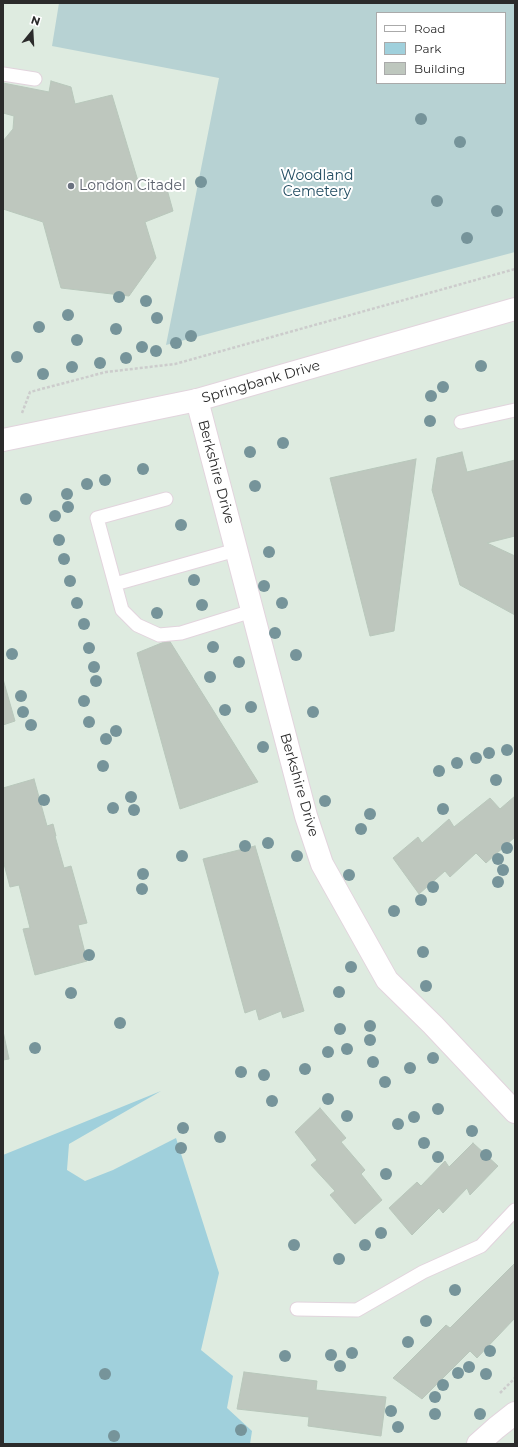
<!DOCTYPE html>
<style>
body{margin:0}
#map{position:relative;width:518px;height:1447px;overflow:hidden;background:#deebe0;font-family:Montserrat,sans-serif}
canvas{display:block}
.frame{position:absolute;inset:0;border:4px solid #2b2b2b;pointer-events:none}
.legend{position:absolute;left:376px;top:12px;width:130px;height:72px;box-sizing:border-box;background:#fff;border:1px solid #aaa;margin:0;padding:5px 7px;list-style:none;font-size:12px;color:#2b2b2b}
.legend li{display:flex;align-items:center;gap:8px;height:20px}
.legend b{width:20px;border:1px solid #aaa}
.north{position:absolute;left:12px;top:12px;width:40px;height:40px;-webkit-text-stroke:3px #fff;paint-order:stroke;rotate:18deg;font-size:11px;font-weight:700;line-height:16px;text-align:center;color:#2b2b2b}
.north::after{content:'';display:block;margin:auto;width:14px;height:18px;background:#2b2b2b;clip-path:polygon(50% 0,100% 100%,50% 72%,0 100%)}
</style>
<div id="map">
<canvas width="518" height="1447"></canvas>
<div class="frame"></div>
<ul class="legend">
<li><b style="height:5px;background:#fff"></b>Road</li>
<li><b style="height:11px;background:#a0d0dc"></b>Park</li>
<li><b style="height:11px;background:#bec7be"></b>Building</li>
</ul>
<div class="north">N</div>
</div>
<script>
const context = document.querySelector('canvas').getContext('2d');
context.lineJoin = 'round';
function fillPath(path, color) { context.fillStyle = color; context.fill(path, 'evenodd'); }
const poly = rows => new Path2D(rows.map(r => 'M' + r).join(''));
function trace(path, color, width, dash) { context.strokeStyle = color; context.lineWidth = width; context.lineCap = dash ? 'butt' : 'round'; context.setLineDash(dash || []); context.stroke(path); }
function write(font, color, halo, rows, align = 'center') {
  context.font = font + ' Montserrat,sans-serif'; context.lineWidth = 4; context.setLineDash([]); context.textBaseline = 'middle'; context.strokeStyle = halo; context.fillStyle = color; for (const [text, x, y, turn = 0] of rows) {
    context.save(); context.translate(x, y); context.rotate((+turn || 0) * Math.PI / 180); context.textAlign = isNaN(turn) ? turn : align; if (halo) context.strokeText(text, 0, 0); context.fillText(text, 0, 0); context.restore();
  }
}
fillPath(poly([
 [161,1091,69,1144,67,1170,85,1181,113,1170,176,1138,219,1273,201,1350,233,1376,227,1408,252,1431,250,1444,3,1444,3,1155]
]), '#a0d0dc');
fillPath(poly([
 [59,3,515,3,515,252,166,345,219,78,52,46],
 [377,13,505,13,505,83,377,83]
]), '#b7d2d3');
const building = poly([
 [51,81,71,87,75,104,112,95,141,191,165,182,173,211,145,222,156,258,129,296,61,288,43,222,3,209,3,141,13,129,14,116,3,113,3,83,49,92,51,81],
 [462,452,467,472,515,460,515,536,487,543,515,556,515,615,460,585,432,490,437,458,462,452],
 [416,459,394,631,370,636,330,478,416,459],
 [169,640,258,782,180,809,137,653,169,640],
 [3,679,15,721,3,725,3,679],
 [34,779,47,826,53,824,56,836,55,836,64,868,71,866,87,923,78,925,87,961,35,975,23,929,30,928,19,885,10,887,3,860,3,788,34,779],
 [515,796,515,837,486,863,476,853,450,877,445,871,419,894,393,858,418,837,422,843,449,819,454,827,490,798,500,809,515,796],
 [255,846,304,1011,283,1018,281,1011,259,1020,256,1009,245,1013,203,859,255,846],
 [3,1031,9,1059,3,1060,3,1031],
 [320,1108,346,1138,341,1142,365,1170,361,1174,382,1200,355,1224,330,1195,335,1191,311,1165,317,1160,295,1132,320,1108],
 [473,1143,498,1166,470,1195,467,1188,443,1213,439,1208,412,1235,389,1208,417,1182,421,1186,445,1161,449,1167,473,1143],
 [515,1263,515,1318,477,1358,470,1351,422,1399,393,1378,446,1325,450,1328,515,1263],
 [244,1372,317,1381,316,1390,386,1397,381,1436,308,1426,309,1417,237,1409,244,1372]
]);
fillPath(building, '#bec7be');
trace(building, '#b8c7bb', 1);
const service = poly([
 [3,74,35,79],
 [461,422,515,410],
 [166,499,97,518,122,610,137,625,159,635,181,633,252,611],
 [115,584,236,550],
 [297,1309,357,1310,423,1272,481,1246,515,1210]
]);
const minor = poly([
 [478,1444,496,1428,515,1413]
]);
const tertiary = poly([
 [197,400,306,816,322,864,387,980,433,1025,515,1112]
]);
const secondary = poly([
 [3,440,197,400,515,309]
]);
trace(service, '#e2d4dd', 15);
trace(minor, '#e2d4dd', 24);
trace(tertiary, '#e2d4dd', 24);
trace(secondary, '#e2d4dd', 24);
trace(poly([
 [22,413,30,392,106,372,175,364,515,269],
 [500,1393,515,1378]
]), '#ccc', 2.5, [3, 2]);
trace(service, '#fff', 13);
trace(minor, '#fff', 22);
trace(tertiary, '#fff', 22);
trace(secondary, '#fff', 22);
context.fillStyle = '#76949a';
for (const [x, y] of [
 [421,119],
 [460,142],
 [201,182],
 [437,201],
 [497,211],
 [467,238],
 [119,297],
 [146,301],
 [68,315],
 [157,318],
 [39,327],
 [116,329],
 [191,336],
 [77,340],
 [176,343],
 [142,347],
 [156,351],
 [17,357],
 [126,358],
 [100,363],
 [481,366],
 [72,367],
 [43,374],
 [443,387],
 [431,396],
 [430,421],
 [283,443],
 [250,452],
 [143,469],
 [105,480],
 [87,484],
 [255,486],
 [67,494],
 [26,499],
 [68,507],
 [55,516],
 [181,525],
 [59,540],
 [269,552],
 [64,559],
 [194,580],
 [70,581],
 [264,586],
 [77,603],
 [282,603],
 [202,605],
 [157,613],
 [84,624],
 [275,633],
 [213,647],
 [89,648],
 [12,654],
 [296,655],
 [239,662],
 [94,667],
 [210,677],
 [96,681],
 [21,696],
 [84,701],
 [251,707],
 [225,710],
 [23,712],
 [313,712],
 [89,722],
 [31,725],
 [116,731],
 [106,739],
 [263,747],
 [507,750],
 [489,753],
 [476,758],
 [457,763],
 [103,766],
 [439,771],
 [496,780],
 [131,797],
 [44,800],
 [325,801],
 [113,808],
 [443,809],
 [134,810],
 [370,814],
 [361,829],
 [268,843],
 [245,846],
 [507,848],
 [182,856],
 [297,856],
 [498,859],
 [503,870],
 [143,874],
 [349,875],
 [498,882],
 [433,887],
 [142,889],
 [421,900],
 [394,911],
 [423,952],
 [89,955],
 [351,967],
 [426,986],
 [339,992],
 [71,993],
 [120,1023],
 [370,1026],
 [340,1029],
 [370,1040],
 [35,1048],
 [347,1049],
 [328,1052],
 [433,1058],
 [373,1062],
 [410,1068],
 [305,1069],
 [241,1072],
 [264,1075],
 [385,1082],
 [328,1099],
 [272,1101],
 [438,1109],
 [347,1116],
 [414,1117],
 [398,1124],
 [183,1128],
 [472,1131],
 [220,1137],
 [424,1143],
 [181,1148],
 [486,1155],
 [438,1157],
 [386,1174],
 [381,1233],
 [294,1245],
 [365,1245],
 [339,1259],
 [455,1290],
 [426,1321],
 [408,1342],
 [490,1351],
 [352,1353],
 [331,1355],
 [285,1356],
 [340,1366],
 [469,1367],
 [458,1373],
 [105,1374],
 [486,1374],
 [443,1385],
 [435,1397],
 [391,1411],
 [435,1414],
 [480,1414],
 [398,1427],
 [241,1430],
 [114,1436]
]) { context.beginPath(); context.arc(x, y, 6, 0, 2 * Math.PI); context.fill(); }
for (const [x, y, r, color] of [
 [71,186,4,"#6b7280"]
]) { const dot = new Path2D(); dot.arc(x, y, r, 0, 2 * Math.PI); context.fillStyle = color; context.fill(dot); trace(dot, '#fff', 1.5); }
write('14px', '#214c61', '#fff', [
 ["Woodland",317,176],
 ["Cemetery",317,192]
]);
write('14px', '#5b616d', '#fff', [
 ["London Citadel",79,186]
], 'left');
write('14px', '#2b2b2b', '#fff', [
 ["Springbank Drive",261,382,-16],
 ["Berkshire Drive",216,472,75],
 ["Berkshire Drive",299,785,74]
]);
</script>
